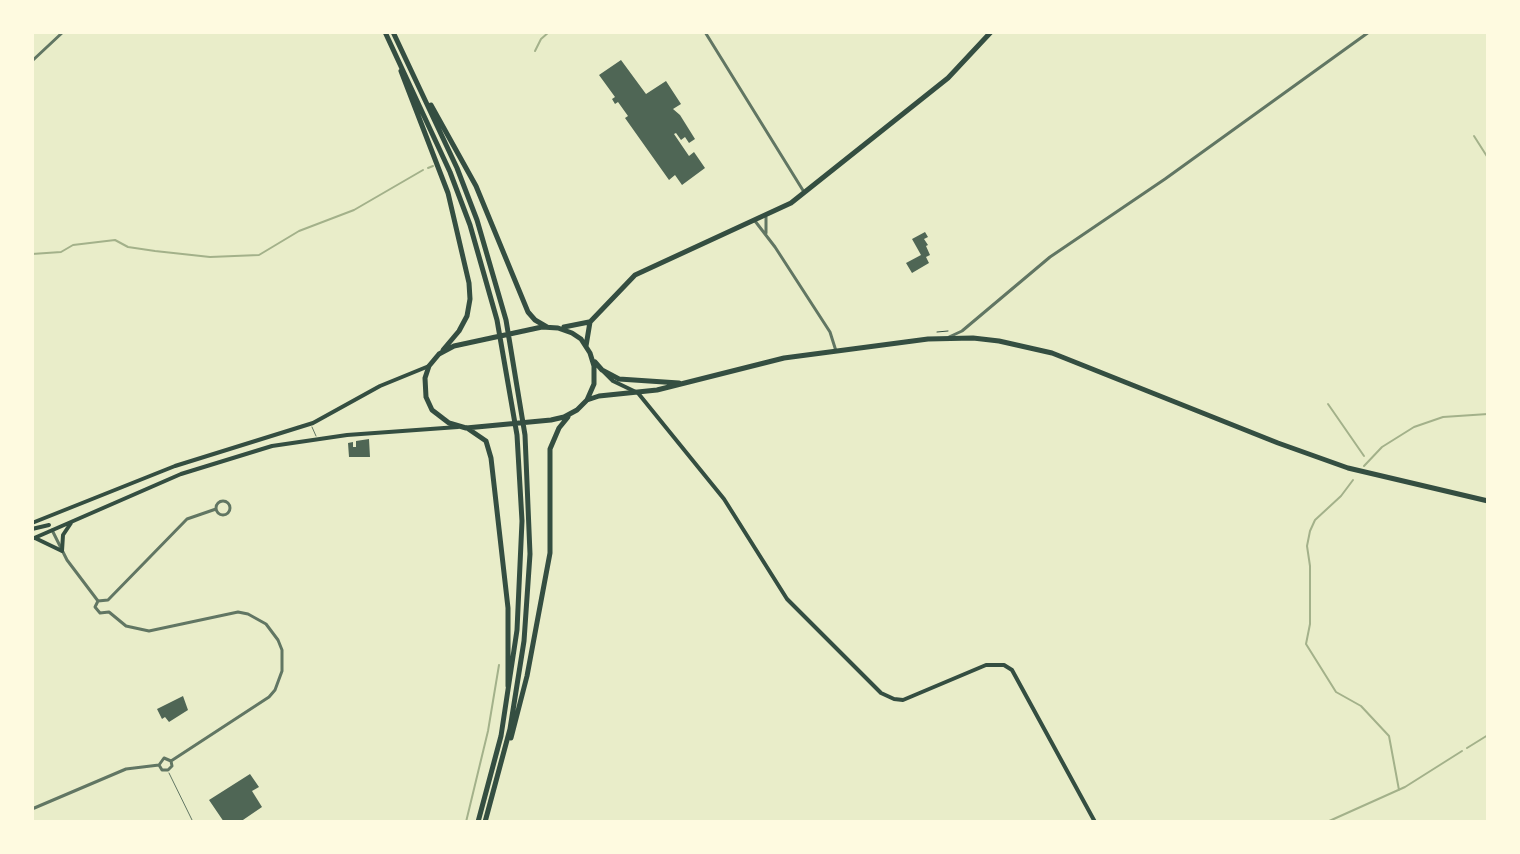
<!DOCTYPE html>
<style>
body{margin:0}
#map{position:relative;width:1520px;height:854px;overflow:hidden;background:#e9edc9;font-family:"Open Sans",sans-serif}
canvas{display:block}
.frame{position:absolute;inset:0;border:34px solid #fefae0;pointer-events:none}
</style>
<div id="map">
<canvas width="1520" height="854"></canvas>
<div class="frame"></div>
</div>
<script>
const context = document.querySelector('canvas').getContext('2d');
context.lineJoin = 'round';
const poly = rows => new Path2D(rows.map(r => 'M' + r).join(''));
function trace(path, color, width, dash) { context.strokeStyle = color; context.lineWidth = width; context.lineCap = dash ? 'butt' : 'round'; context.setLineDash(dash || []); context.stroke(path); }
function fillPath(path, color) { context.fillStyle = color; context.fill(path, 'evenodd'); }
trace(poly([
 [535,51,541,39,549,32],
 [1474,136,1488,158],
 [428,168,433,166],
 [32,254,61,252,73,245,115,240,128,247,155,251,210,257,259,255,299,231,354,210,423,170],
 [1328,404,1364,456],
 [1364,466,1382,447,1414,427,1443,417,1488,414],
 [1353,480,1341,496,1315,520,1310,531,1307,546,1310,566,1310,624,1306,644,1336,692,1361,706,1389,736,1399,790],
 [1467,748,1488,735],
 [466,822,488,731,499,665],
 [1327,822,1405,787,1462,751]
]), '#a3b18a', 2);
fillPath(poly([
 [621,60,646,94,666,81,681,104,673,109,680,115,695,139,689,143,685,137,681,140,676,133,674,134,689,156,694,152,705,168,682,185,675,175,669,180,625,118,628,116,618,102,615,104,612,99,615,97,599,75],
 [925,232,928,237,924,239,928,245,926,246,930,255,926,257,929,263,912,273,906,263,921,255,912,239],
 [369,439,370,457,349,457,348,443,353,442,353,447,356,447,356,441],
 [183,696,188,710,169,722,165,717,162,719,157,709],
 [250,774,259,787,252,791,262,807,240,822,224,822,209,800]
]), '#4f6655');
trace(poly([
 [937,332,948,331]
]), '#344e41', 1);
trace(poly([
 [312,427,316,436],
 [169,773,193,822]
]), '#617663', 1);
trace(poly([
 [705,32,804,192],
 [32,61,63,32],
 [766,217,766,233],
 [755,221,775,247,830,332,836,351],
 [949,337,962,331,1050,257,1165,179,1369,32],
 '216 508a7 7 0 1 1 14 0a7 7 0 1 1-14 0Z',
 [52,530,67,560,98,601,95,607,100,613,109,612,126,626,149,631,238,612,248,614,266,624,278,640,282,650,282,671,275,690,269,697,171,761],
 [98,601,108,600,187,519,216,509],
 [159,765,164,758,171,761],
 [32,809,126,769,159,765,162,770,168,770,172,766,171,761]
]), '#617663', 3);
trace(poly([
 [604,372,613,381,638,393,724,499,787,599,881,693,894,699,903,700,986,665,1004,665,1012,670,1095,822]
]), '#344e41', 4);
trace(poly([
 [32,523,175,466,313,423,380,386,429,366],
 [32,529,49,525],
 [35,538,62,551],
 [32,539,181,474,272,446,347,435,458,427],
 [62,551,63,535,71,523]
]), '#344e41', 4);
trace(poly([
 [385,32,450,172,470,225,497,320,517,435,522,521,517,630,501,736,478,822],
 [393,32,457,168,477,220,506,320,525,435,530,554,524,641,510,729,485,822],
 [401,71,448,193,469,283,470,299,467,316,459,331,443,350],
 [431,105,476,186,528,312,535,320,547,327],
 [542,327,558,328,572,333,581,339,590,353,594,366,594,384,587,400,577,410,564,417,551,420,466,428,449,423,432,410,426,397,425,378,429,366,439,354,454,346,542,327],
 [564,327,589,322],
 [586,346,590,322,635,275,791,203,948,78,991,32],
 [595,362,602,370,619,379,679,383],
 [587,400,599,396,657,390,784,358,928,339,973,338,999,341,1052,353,1278,443,1348,468,1488,501],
 [467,428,486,441,491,458,508,608,508,686],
 [511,738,527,676,550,553,550,449,559,428,568,417]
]), '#344e41', 5);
</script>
